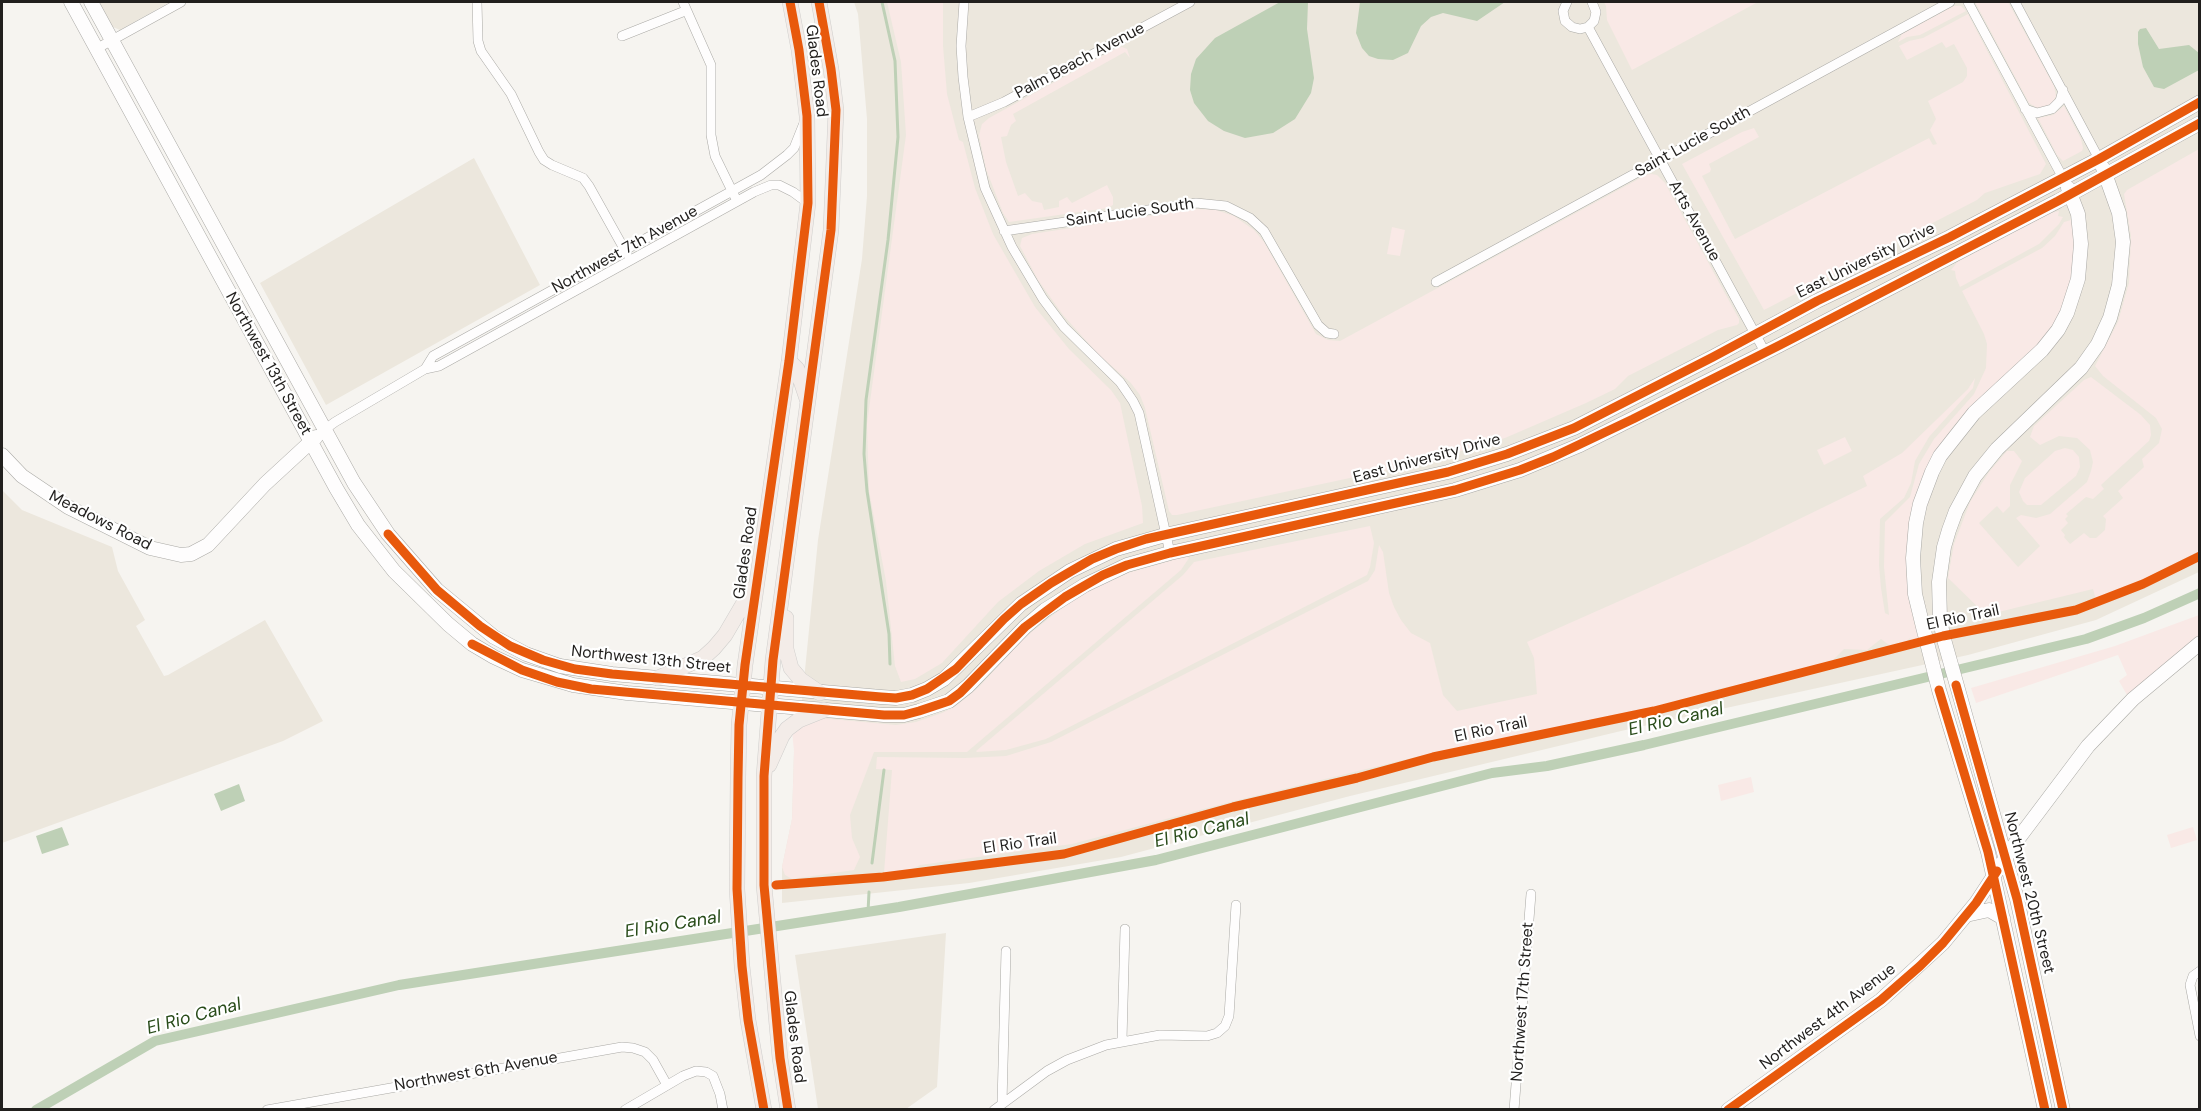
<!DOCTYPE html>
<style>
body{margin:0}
#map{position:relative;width:2201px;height:1111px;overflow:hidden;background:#f6f4f0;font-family:"DM Sans",sans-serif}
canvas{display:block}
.frame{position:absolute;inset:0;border:3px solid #211f1d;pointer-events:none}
</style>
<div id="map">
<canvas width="2201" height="1111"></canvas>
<div class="frame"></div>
</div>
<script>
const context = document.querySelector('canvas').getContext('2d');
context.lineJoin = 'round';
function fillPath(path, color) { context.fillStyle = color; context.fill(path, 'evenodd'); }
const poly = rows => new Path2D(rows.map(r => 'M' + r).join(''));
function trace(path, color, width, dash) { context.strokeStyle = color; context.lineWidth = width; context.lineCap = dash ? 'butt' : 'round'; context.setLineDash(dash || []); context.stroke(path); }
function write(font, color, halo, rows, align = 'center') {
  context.font = font + ' "DM Sans",sans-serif'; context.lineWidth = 4.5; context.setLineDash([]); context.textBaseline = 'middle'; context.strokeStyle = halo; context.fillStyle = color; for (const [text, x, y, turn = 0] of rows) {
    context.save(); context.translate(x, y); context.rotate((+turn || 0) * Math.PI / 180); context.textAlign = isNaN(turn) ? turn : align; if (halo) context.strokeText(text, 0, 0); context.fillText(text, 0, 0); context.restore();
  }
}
fillPath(poly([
 [97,2,170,2,120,30,113,27,107,20],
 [854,2,2199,2,2199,572,2096,620,1968,655,1621,731,1350,796,1121,857,969,883,782,903,782,867,792,819,794,751,799,730,818,540,862,259,867,196,867,119,858,14],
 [474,158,540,285,326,405,260,283],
 [2,490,22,510,112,547,118,571,145,620,136,626,164,676,168,675,265,620,323,721,283,741,2,843],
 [946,933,937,1087,906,1109,818,1109,795,955]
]), '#ece7dd');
fillPath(poly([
 [887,2,943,2,943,46,947,94,959,140,963,142,975,188,993,234,1035,307,1069,349,1111,390,1120,403,1142,506,1143,523,1085,544,1039,571,998,602,942,663,915,679,901,682,895,666,886,581,869,491,867,424,906,135,901,62],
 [1604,2,1758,2,1632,70,1607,20,1606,6],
 [1975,2,2008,2,2054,86,2056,96,2051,106,2041,110,2029,103],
 [1954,6,1961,6,1966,11,1920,35,1907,37,1898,42,1902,34],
 [1968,14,2046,164,2040,174,1985,193,1977,200,1764,310,1682,164,1742,132,1754,128,1759,137,1709,164,1711,169,1710,172,1702,176,1735,239,1929,138,1933,145,1937,144,1930,130,1936,119,1928,101,1963,82,1967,76,1967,68,1954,44,1946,48,1942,42,1907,60,1899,46,1909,41,1923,38],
 [1122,47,1127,49,1130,58,1125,52,1013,114,1016,121,1011,125,1007,136,1001,137,1006,162,1018,196,1025,193,1032,201,1042,203,1044,210,1059,207,1059,201,1067,197,1072,203,1107,185,1113,197,1113,205,1108,208,1009,222,1003,213,986,169,979,135,982,124,989,118,1117,48],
 [2064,106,2081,139,2083,148,2082,151,2063,161,2057,155,2038,118,2053,115],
 [2199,149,2199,551,2138,582,2096,600,2093,589,1986,615,1948,578,1954,544,1970,502,1989,472,2007,451,2014,451,2022,461,2010,485,2010,506,2003,513,1997,506,1979,523,2018,567,2040,546,2016,518,2021,515,2036,518,2050,514,2087,482,2091,471,2093,462,2090,450,2077,438,2059,436,2040,445,2030,437,2034,426,2084,380,2091,377,2141,415,2150,425,2151,435,2149,441,2101,485,2104,489,2093,499,2086,497,2066,514,2068,516,2065,519,2068,523,2061,530,2065,535,2064,537,2070,544,2084,533,2090,538,2096,538,2105,530,2106,519,2103,516,2123,498,2118,491,2144,467,2142,459,2159,443,2162,429,2156,418,2103,376,2095,366,2118,322,2129,283,2131,236,2124,194,2127,190],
 [1651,174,1657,175,1665,183,1739,319,1739,323,1737,325,1718,330,1628,376,1615,389,1586,403,1505,438,1420,463,1177,515,1172,515,1169,511,1145,408,1140,395,1130,382,1098,354,1063,315,1038,280,1020,246,1022,238,1032,234,1195,209,1216,210,1234,216,1254,230,1264,242,1316,334,1328,340,1340,341,1646,175],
 [2059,211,2058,216,2063,217,2059,224,2039,244,1960,287,1956,278,1955,271,1951,270,1959,260,2047,214],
 [2071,220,2075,243,2072,278,2064,306,2052,327,2036,348,1972,405,1953,427,1938,448,1919,487,1911,511,1906,565,1909,601,1919,639,1911,641,1910,638,1907,641,1889,645,1881,639,1867,650,1844,649,1832,661,1777,677,1718,689,1673,703,1420,756,1230,802,1072,844,920,865,910,870,884,873,892,770,876,769,877,757,965,758,1006,756,1051,742,1368,581,1375,570,1379,545,1383,552,1389,593,1394,607,1401,620,1411,633,1430,643,1443,695,1457,711,1537,694,1534,658,1527,642,1748,544,1867,486,1863,476,1902,453,1968,389,1975,378,1973,388,1929,437,1915,461,1911,483,1904,498,1880,519,1879,565,1881,588,1885,613,1889,615,1884,567,1885,522,1910,497,1919,464,1934,439,1974,394,1986,368,1987,344,1984,334,1962,291,2042,248,2055,236,2064,222],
 [1392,227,1405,230,1400,256,1387,254],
 [1845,437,1852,451,1824,465,1817,450],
 [2065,448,2073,450,2079,457,2080,467,2076,476,2041,505,2027,505,2023,501,2019,492,2025,478,2055,451],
 [1370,526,1374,543,1370,567,1367,575,1046,739,1006,750,977,752,976,751,1183,575,1194,562],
 [1187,556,1189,558,1181,570,967,752,874,752,850,815,852,838,860,857,854,870,792,879,785,875,782,867,792,819,794,751,792,731,820,718,896,725,916,722,942,713,956,706,979,687,1024,638,1062,608,1083,594,1128,573],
 [2199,615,2199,637,2127,695,2119,681,2127,675,2118,655,1976,703,1971,688,2115,646],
 [1751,777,1754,792,1721,801,1718,785],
 [2193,827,2197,840,2171,848,2167,835]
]), '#f9e9e6');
fillPath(poly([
 [1280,2,1308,2,1307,29,1314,78,1311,93,1295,119,1273,133,1245,138,1224,131,1208,121,1194,103,1190,90,1191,74,1196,59,1215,38],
 [1360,2,1505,2,1477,21,1443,13,1431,17,1421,26,1408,53,1393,60,1378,59,1369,56,1362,48,1356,33],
 [2146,28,2159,49,2189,45,2199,53,2199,70,2164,89,2154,87,2143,67,2138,44,2138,32,2140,29],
 [239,784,245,801,221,811,214,794],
 [62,827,69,845,42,854,36,836]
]), '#bed0b6');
trace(poly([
 [882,2,895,61,898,137,888,240,866,400,864,454,867,491,889,634,890,664],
 [872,863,884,770],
 [868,912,869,892]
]), '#bed0b6', 3);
trace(poly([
 [36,1110,155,1041,399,985,899,907,1156,860,1492,773,1547,766,1644,745,2086,639,2144,618,2200,593]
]), '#bed0b6', 10);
const street = poly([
 [477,2,478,41,481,51,511,94,539,152,544,160,552,165,583,178,589,186,627,254],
 [683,2,711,65,711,135,715,156,735,197],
 [964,2,961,46,963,77,968,117,985,188,1012,247,1043,299,1064,327,1120,382,1133,401,1139,413,1170,553],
 [1567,2,1563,11,1565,21,1572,27,1580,29,1588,27,1594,21,1596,12,1592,2],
 [1968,2,2063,178],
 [2015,2,2099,159],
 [1588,27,1765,352],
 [622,36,685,11],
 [96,49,181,2],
 [2025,109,2037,113,2052,109,2060,101,2063,90],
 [968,117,1004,102,1190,2],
 [1004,231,1196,203,1226,206,1250,218,1264,231,1318,325,1327,333,1334,334],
 [1436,282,1950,2],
 [425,369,433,356,761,175,787,155,794,148,804,123],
 [324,430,335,422,425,369,439,366,754,192,771,185,779,185,793,192,808,203],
 [2200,971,2193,976,2190,985,2200,1036],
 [1122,1040,1125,929],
 [1002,1103,1006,951],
 [267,1110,622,1047,633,1048,645,1052,653,1060,667,1085],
 [625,1110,683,1076,696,1071,706,1072,713,1076,720,1094,723,1110],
 [994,1110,1047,1071,1067,1060,1106,1045,1160,1035,1207,1036,1217,1033,1225,1026,1229,1016,1236,905],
 [1514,1110,1531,894]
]);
const secondary = poly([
 [71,2,336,488,358,525,394,571,448,624,472,644,494,657,522,670,573,685,627,693,884,715,904,715,919,711,949,701,968,686,1025,627,1045,610,1085,585,1127,565,1170,553,1455,490,1520,470,1580,445,1780,345,2058,201,2200,123],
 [91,2,354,483,388,534,437,590,494,637,526,654,560,666,612,674,881,697,896,698,912,695,927,689,944,679,1021,604,1070,571,1116,549,1165,535,1448,472,1507,454,1574,428,1713,357,1817,301,1950,237,2099,159,2200,102],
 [2,455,22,476,68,507,150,548,181,555,191,554,208,545,265,484,316,437],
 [1966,915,1989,910,2003,918],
 [1728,1110,1881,1000,1943,943,1976,903,2018,839,2088,746,2133,699,2200,643],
 [2045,1110,1988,852,1939,690,1923,627,1915,594,1913,558,1916,523,1920,504,1932,472,1940,456,1974,413,2042,350,2058,330,2067,313,2078,279,2081,244,2078,214,2068,188],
 [2063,1110,2017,899,1943,636,1940,618,1939,582,1944,547,1949,530,1956,511,1975,476,1997,449,2081,368,2098,344,2110,318,2119,285,2123,242,2119,213,2103,168]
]);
const primary = poly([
 [789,361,797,369,807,399],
 [786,618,786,649,791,668,801,680,820,693],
 [658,678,703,658,714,648,725,635,752,589],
 [769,765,782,736,787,729,799,720,824,710],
 [764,1110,748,1020,742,966,737,889,738,778,739,725,745,665,789,361,808,203,807,116,799,50,790,2],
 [788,1110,780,1058,764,885,764,776,773,660,831,230,836,110,831,69,819,2]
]);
trace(street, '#aaa9a5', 10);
trace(secondary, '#aaa9a5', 15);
trace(primary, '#cfcecc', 16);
trace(street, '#fefdfd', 9);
trace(secondary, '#fefdfd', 14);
trace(primary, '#f3ece8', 15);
trace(poly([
 [388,534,437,590,480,626,510,646,543,660,575,669,612,674,881,697,896,698,912,695,927,689,956,669,1004,619,1021,604,1051,583,1092,559,1116,549,1146,539,1448,472,1507,454,1574,428,1713,357,1817,301,1950,237,2099,159,2200,102],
 [472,644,522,670,557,682,591,689,884,715,904,715,919,711,949,701,960,693,1025,627,1065,597,1103,575,1127,565,1170,553,1455,490,1520,470,1553,457,1633,419,1780,345,2058,201,2200,123],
 [1956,685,2017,899,2063,1110],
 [1939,690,1988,852,2045,1110],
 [776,885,883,877,1064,854,1233,807,1357,778,1433,757,1654,711,1943,636,2076,610,2143,584,2200,556],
 [764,1110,748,1020,742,966,737,889,738,778,739,725,745,665,789,361,808,203,807,116,799,50,790,2],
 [788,1110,780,1058,764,885,764,776,773,660,831,230,836,110,831,69,819,2],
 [1728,1110,1881,1000,1920,966,1943,943,1976,903,1997,871]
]), '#e8590c', 9);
write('16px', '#211f1d', '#fff', [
 ["Palm Beach Avenue",1080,61,-28],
 ["Glades Road",816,71,83],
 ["Saint Lucie South",1693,142,-29],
 ["Saint Lucie South",1130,213,-8],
 ["Arts Avenue",1694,221,61],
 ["Northwest 7th Avenue",625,250,-29],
 ["East University Drive",1866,261,-26],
 ["Northwest 13th Street",268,364,61],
 ["East University Drive",1427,459,-15],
 ["Meadows Road",100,521,27],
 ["Glades Road",746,553,-82],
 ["El Rio Trail",1963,618,-12],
 ["Northwest 13th Street",651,660,6],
 ["El Rio Trail",1491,730,-12],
 ["El Rio Trail",1020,844,-8],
 ["Northwest 20th Street",2029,893,76],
 ["Northwest 17th Street",1523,1002,-86],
 ["Northwest 4th Avenue",1828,1017,-37],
 ["Glades Road",794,1037,83],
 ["Northwest 6th Avenue",476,1072,-10]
]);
write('italic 18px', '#294c1a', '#fff', [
 ["El Rio Canal",1676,720,-13],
 ["El Rio Canal",1202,831,-14],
 ["El Rio Canal",673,925,-9],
 ["El Rio Canal",194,1017,-15]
]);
</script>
